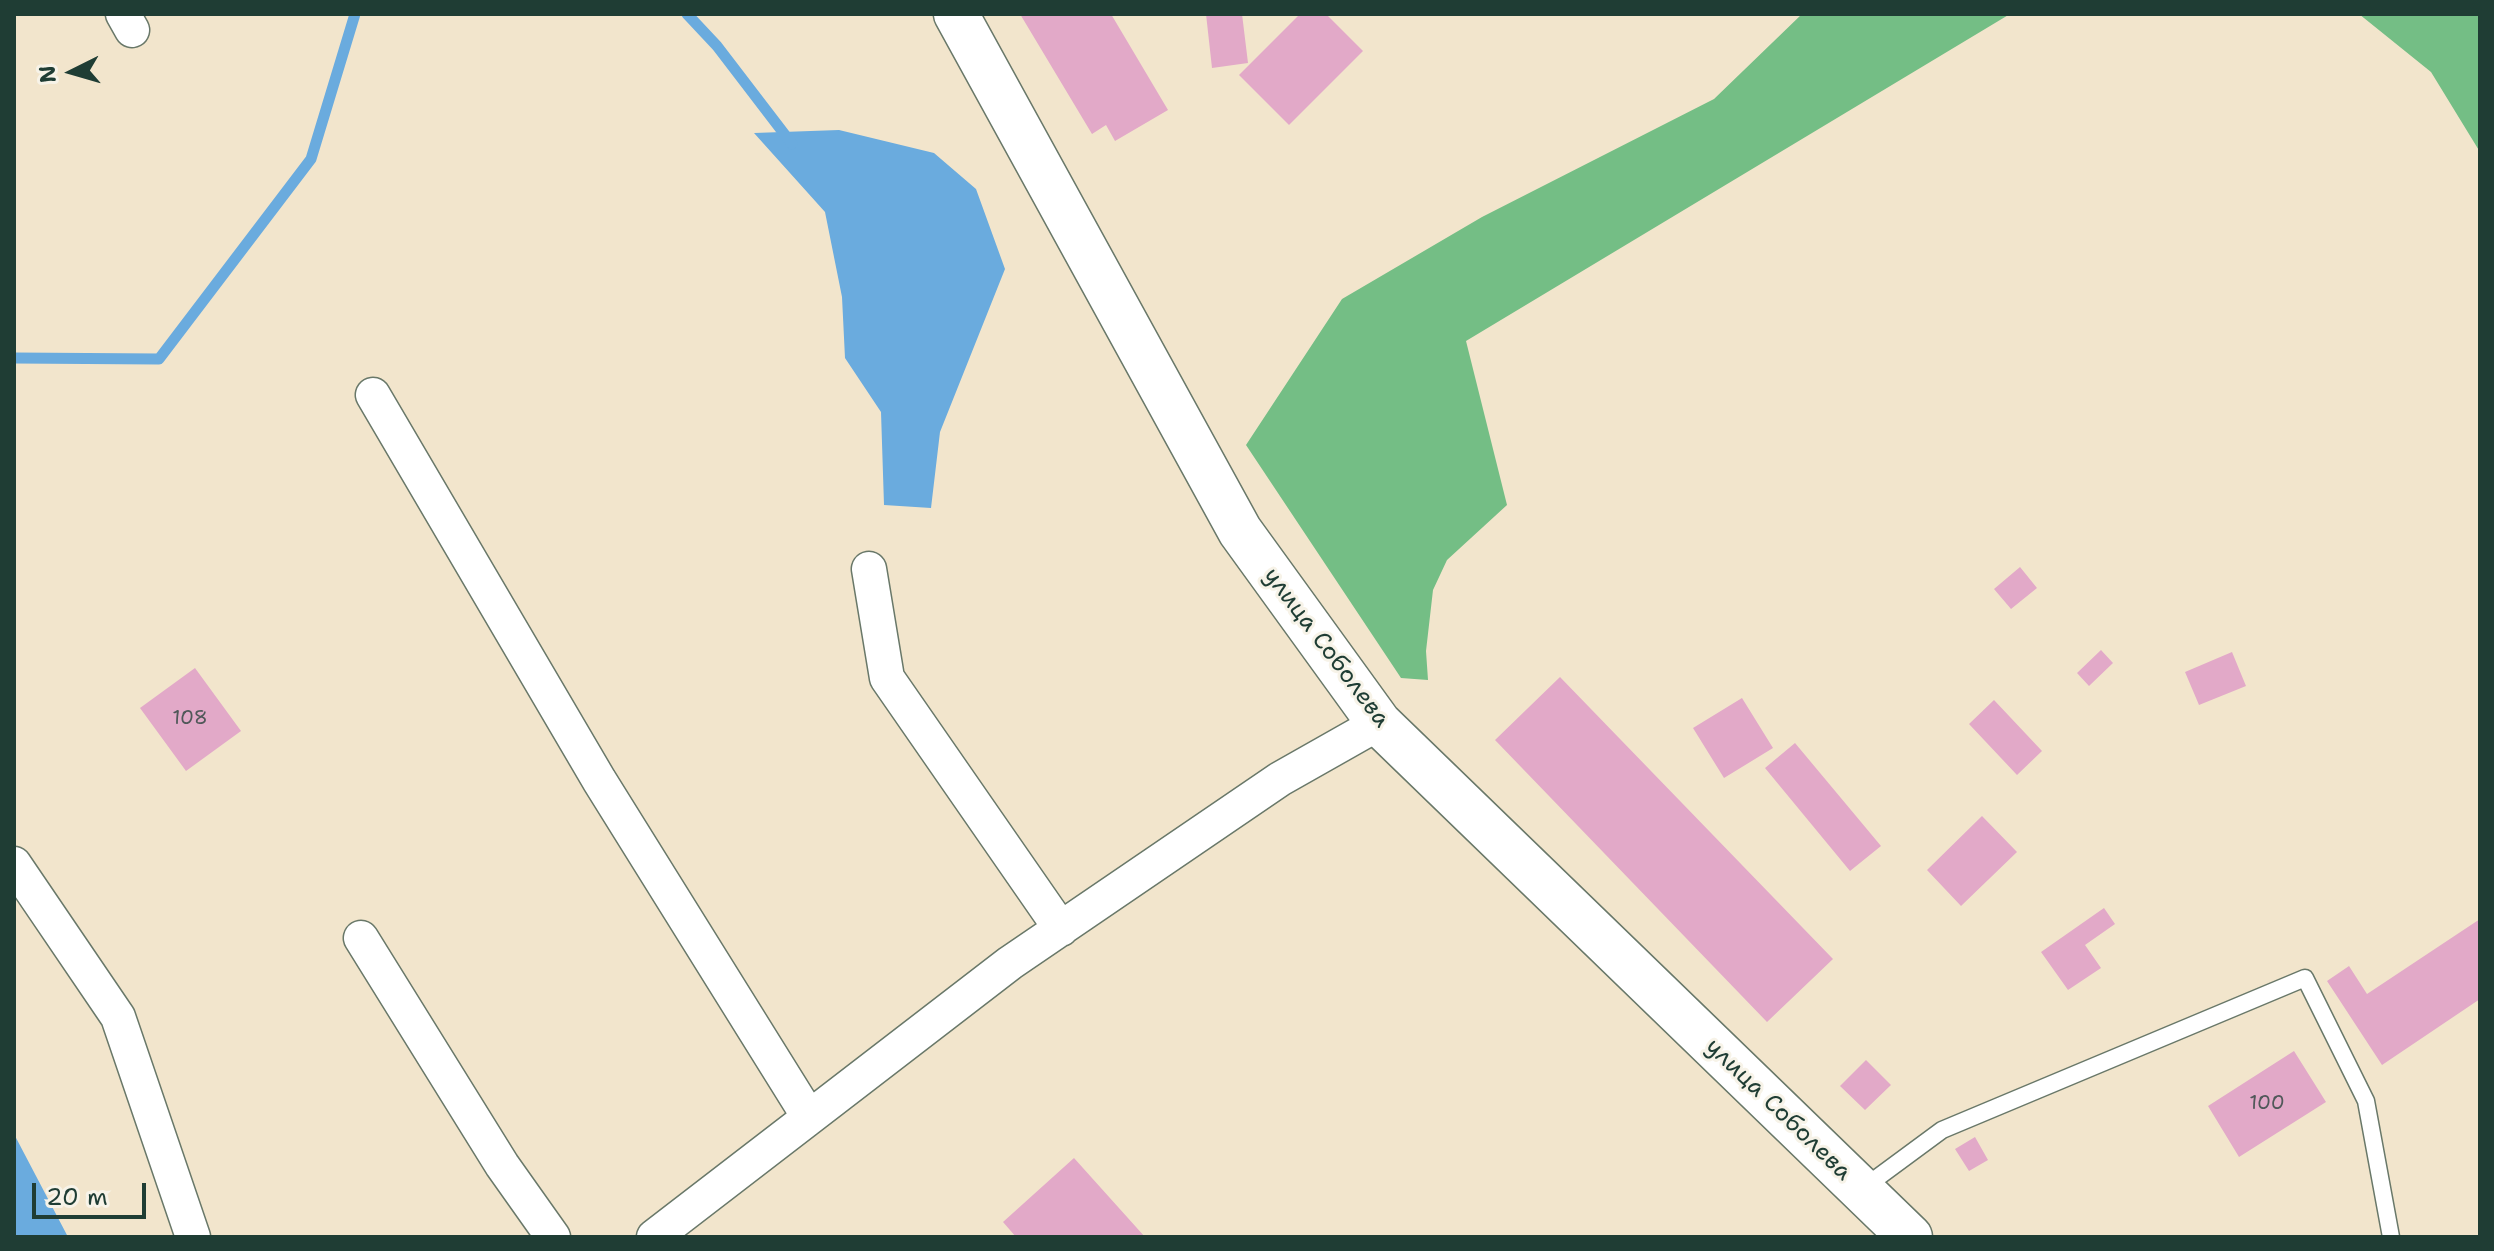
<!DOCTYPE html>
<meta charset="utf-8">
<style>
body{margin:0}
#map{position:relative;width:2494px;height:1251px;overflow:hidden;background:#f2e5cc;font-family:"Shantell Sans",sans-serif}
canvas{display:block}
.frame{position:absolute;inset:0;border:16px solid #1f3d34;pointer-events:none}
.north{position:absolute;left:32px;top:32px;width:80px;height:80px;-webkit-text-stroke:6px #f7f3e8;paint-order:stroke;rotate:265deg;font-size:22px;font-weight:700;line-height:32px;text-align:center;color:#1f3d34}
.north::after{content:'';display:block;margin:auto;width:28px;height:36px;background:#1f3d34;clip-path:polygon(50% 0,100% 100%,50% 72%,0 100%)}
.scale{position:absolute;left:32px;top:1183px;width:114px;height:36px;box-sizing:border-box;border:4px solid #1f3d34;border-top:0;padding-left:10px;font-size:24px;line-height:28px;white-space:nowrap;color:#1f3d34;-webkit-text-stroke:6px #f7f3e8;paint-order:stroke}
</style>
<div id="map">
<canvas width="2494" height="1251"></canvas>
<div class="frame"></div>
<div class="north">N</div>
<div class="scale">20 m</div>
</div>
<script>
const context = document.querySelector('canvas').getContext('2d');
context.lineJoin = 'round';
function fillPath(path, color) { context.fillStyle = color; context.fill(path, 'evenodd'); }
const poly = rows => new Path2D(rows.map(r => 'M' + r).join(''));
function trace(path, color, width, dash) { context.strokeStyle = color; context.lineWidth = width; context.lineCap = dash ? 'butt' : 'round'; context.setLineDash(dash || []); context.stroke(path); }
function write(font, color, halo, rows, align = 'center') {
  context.font = font + ' "Shantell Sans",sans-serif'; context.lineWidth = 6; context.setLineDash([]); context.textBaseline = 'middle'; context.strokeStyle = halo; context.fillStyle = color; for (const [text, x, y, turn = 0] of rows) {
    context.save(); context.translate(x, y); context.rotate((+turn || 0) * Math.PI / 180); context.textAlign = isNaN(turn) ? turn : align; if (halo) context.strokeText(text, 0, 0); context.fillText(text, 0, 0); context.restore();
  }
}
fillPath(poly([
 [1802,14,2010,14,1466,341,1507,505,1447,560,1433,590,1426,651,1428,680,1401,678,1246,445,1342,299,1482,217,1714,99],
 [2359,14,2480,14,2480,152,2431,72]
]), '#74be85');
fillPath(poly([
 [839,130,934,153,976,189,1005,269,940,432,931,508,884,505,881,412,845,358,842,297,825,212,754,133],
 [14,1134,68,1237,14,1237]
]), '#6aabde');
trace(poly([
 [687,14,717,46,792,144],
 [14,358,159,359,311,159,355,14]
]), '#6aabde', 11);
fillPath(poly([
 [1020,14,1111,14,1168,110,1115,141,1106,125,1092,134],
 [1206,14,1242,14,1248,63,1212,68],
 [1300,14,1326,14,1363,51,1289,125,1239,75],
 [2020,567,2037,588,2011,609,1994,589],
 [2101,650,2113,663,2089,686,2077,673],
 [2232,652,2246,686,2199,705,2185,672],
 [195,668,241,731,186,771,140,708],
 [1560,677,1833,959,1767,1022,1495,740],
 [1742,698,1773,748,1724,778,1693,728],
 [1994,700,2042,751,2017,775,1969,724],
 [1795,743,1881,846,1850,871,1765,768],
 [1982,816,2017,852,1961,906,1927,870],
 [2104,908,2115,924,2085,945,2101,968,2068,990,2041,952],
 [2480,919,2480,999,2382,1065,2327,981,2349,966,2367,994],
 [2294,1051,2326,1102,2239,1157,2208,1106],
 [1866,1060,1891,1085,1865,1110,1840,1086],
 [1975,1137,1988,1160,1969,1171,1955,1149],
 [1074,1158,1145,1237,1016,1237,1003,1222]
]), '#e2a9c8');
const lane = poly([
 [1862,1189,1942,1130,2305,978,2366,1101,2391,1237]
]);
const street = poly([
 [123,14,132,30],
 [373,395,599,780,809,1117],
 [869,569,887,678,1061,929],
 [14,864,118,1017,193,1237],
 [361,938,502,1165,553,1237],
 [654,1237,1010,963,1280,779,1379,723]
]);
const secondary = poly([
 [956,14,1240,531,1379,723,1910,1237]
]);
trace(lane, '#697869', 19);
trace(street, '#697869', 37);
trace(secondary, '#697869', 47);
trace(lane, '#fff', 16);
trace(street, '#fff', 34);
trace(secondary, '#fff', 44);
write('20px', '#505859', null, [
 ["108",190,719],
 ["100",2267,1104]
]);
write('24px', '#1f3d34', '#f7f3e8', [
 ["улица Соболева",1326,648,53],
 ["улица Соболева",1778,1110,44]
]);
</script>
